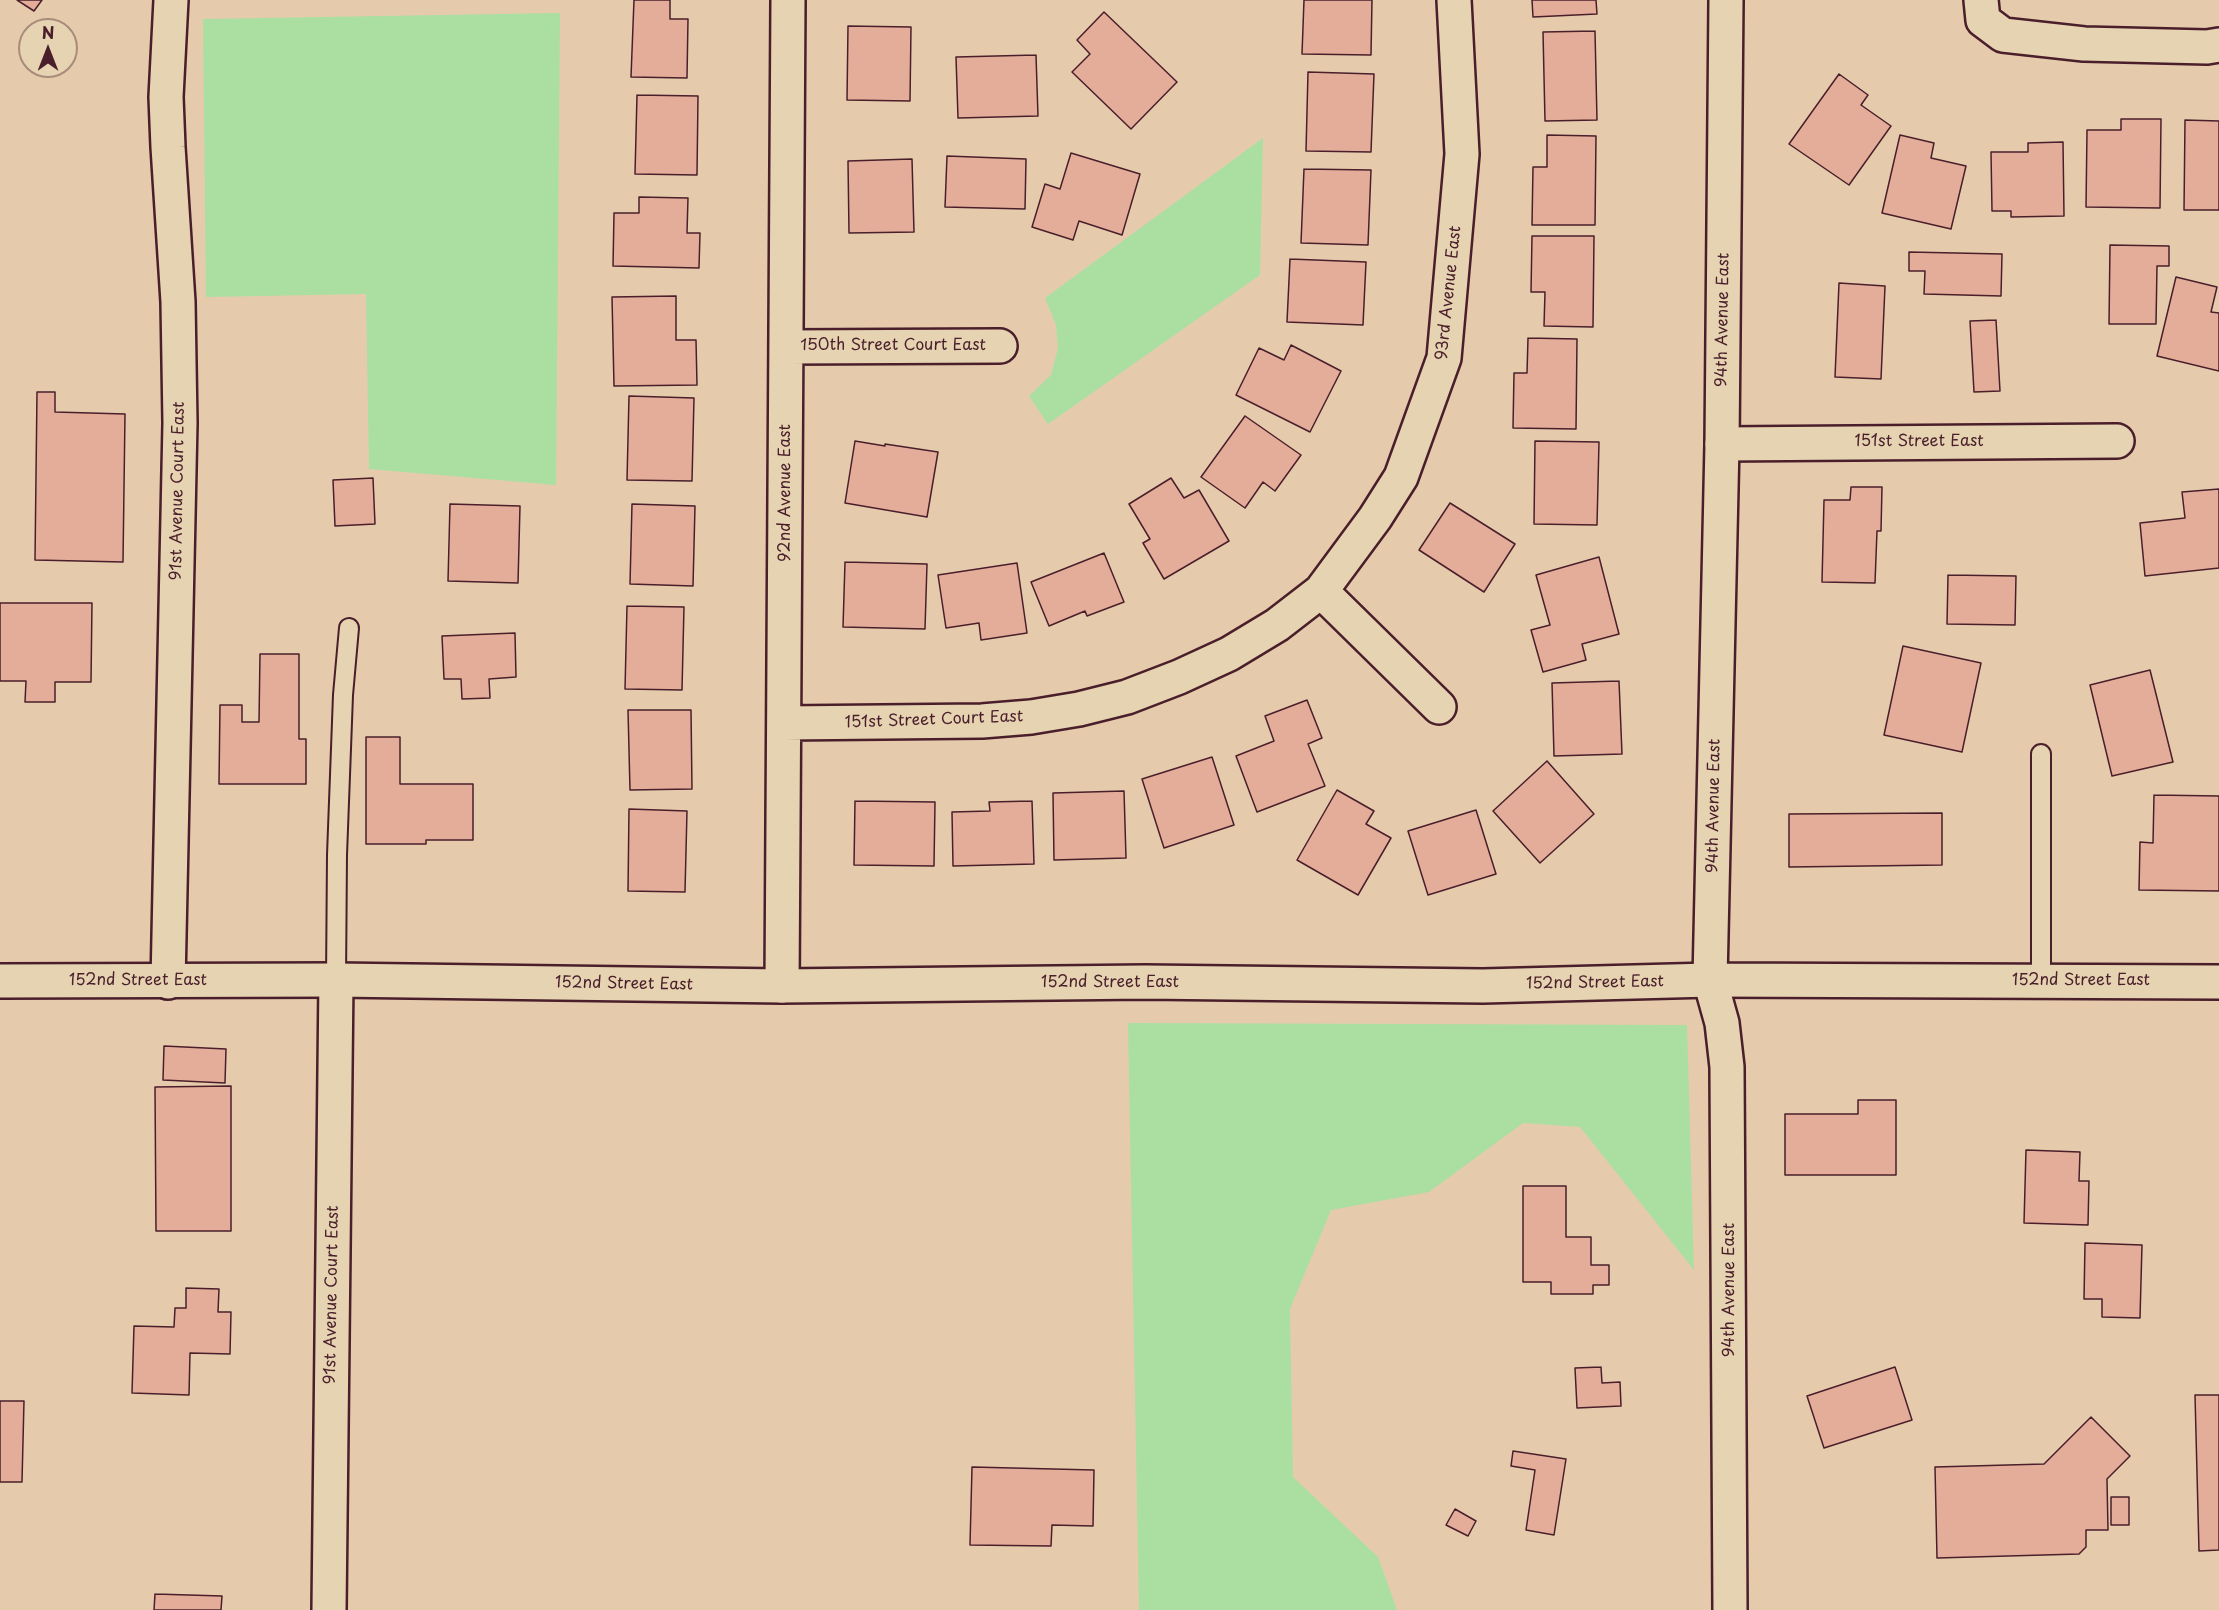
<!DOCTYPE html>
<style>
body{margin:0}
#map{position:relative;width:2219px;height:1610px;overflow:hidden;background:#e5cbac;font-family:"Playpen Sans",sans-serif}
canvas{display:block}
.north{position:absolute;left:18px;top:18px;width:60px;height:60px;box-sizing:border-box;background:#e6d3b1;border:2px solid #a88b7b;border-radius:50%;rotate:0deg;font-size:16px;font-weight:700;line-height:24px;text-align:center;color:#4a1f2b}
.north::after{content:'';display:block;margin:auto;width:21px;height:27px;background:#4a1f2b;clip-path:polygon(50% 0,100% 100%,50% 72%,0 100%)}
</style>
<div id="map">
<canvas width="2219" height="1610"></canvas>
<div class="north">N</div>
</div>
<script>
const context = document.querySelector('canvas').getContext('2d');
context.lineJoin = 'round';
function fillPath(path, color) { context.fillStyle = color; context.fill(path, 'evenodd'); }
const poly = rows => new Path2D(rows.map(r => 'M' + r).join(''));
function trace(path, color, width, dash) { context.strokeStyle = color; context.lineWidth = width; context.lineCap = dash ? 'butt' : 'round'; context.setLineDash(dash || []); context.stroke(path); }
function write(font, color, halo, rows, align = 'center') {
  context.font = font + ' "Playpen Sans",sans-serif'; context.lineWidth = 6; context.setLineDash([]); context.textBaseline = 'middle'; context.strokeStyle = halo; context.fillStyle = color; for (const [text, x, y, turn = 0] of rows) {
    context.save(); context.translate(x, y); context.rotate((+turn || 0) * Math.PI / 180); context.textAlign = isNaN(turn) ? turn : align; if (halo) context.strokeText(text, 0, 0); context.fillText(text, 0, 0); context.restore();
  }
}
fillPath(poly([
 [560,13,556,485,369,469,366,294,206,297,203,19],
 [1263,138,1260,275,1048,424,1029,396,1051,375,1058,348,1056,325,1045,298],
 [1128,1023,1687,1025,1694,1270,1580,1127,1523,1123,1429,1192,1331,1210,1290,1309,1293,1477,1378,1557,1397,1610,1139,1610]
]), '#aadfa1');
const building = poly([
 [17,0,42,0,34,11,17,0],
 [634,0,670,0,670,19,688,19,687,78,631,77,634,0],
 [1304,0,1372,0,1371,55,1302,54,1304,0],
 [1532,0,1596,0,1597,14,1533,17,1532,0],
 [1104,12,1177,82,1131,129,1072,72,1090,54,1077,40,1104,12],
 [848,26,911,27,910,101,847,100,848,26],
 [1595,31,1597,120,1545,121,1543,32,1595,31],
 [1036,55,1038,116,958,118,956,57,1036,55],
 [1308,72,1374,74,1371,152,1306,151,1308,72],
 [1839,74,1868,95,1861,105,1891,126,1849,185,1789,144,1839,74],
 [637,95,698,96,697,175,635,174,637,95],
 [2121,119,2161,119,2160,208,2086,207,2087,130,2121,130,2121,119],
 [2185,120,2219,121,2219,210,2184,210,2185,120],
 [1547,135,1596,136,1595,225,1532,225,1533,167,1547,167,1547,135],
 [1900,135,1934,143,1931,158,1966,166,1951,229,1882,213,1900,135],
 [2063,142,2064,216,2011,217,2011,211,1992,211,1991,152,2028,152,2028,143,2063,142],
 [1071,153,1140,174,1122,235,1079,221,1073,240,1032,227,1045,184,1060,189,1071,153],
 [947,156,1026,159,1025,209,945,207,947,156],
 [912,159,914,232,849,233,848,161,912,159],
 [1304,169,1371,170,1368,245,1301,243,1304,169],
 [639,197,688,198,687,233,700,233,699,268,613,266,614,213,639,213,639,197],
 [1532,236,1594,236,1593,327,1544,326,1545,292,1531,292,1532,236],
 [2110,245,2169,246,2169,266,2157,266,2156,324,2109,324,2110,245],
 [1909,252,2002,254,2001,296,1924,294,1925,271,1909,271,1909,252],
 [1290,259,1366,262,1363,325,1287,322,1290,259],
 [2176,277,2217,287,2211,312,2219,313,2219,371,2157,356,2176,277],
 [1839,283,1885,286,1881,379,1835,377,1839,283],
 [676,296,676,340,696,340,697,385,614,386,612,297,676,296],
 [1996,320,2000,391,1974,392,1970,321,1996,320],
 [1528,338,1577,339,1576,429,1513,428,1514,373,1527,373,1528,338],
 [1291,345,1341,371,1310,432,1236,395,1259,348,1284,360,1291,345],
 [37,392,55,392,55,412,125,414,123,562,35,560,37,392],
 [629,396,694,398,692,481,627,480,629,396],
 [1245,416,1301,455,1275,491,1263,482,1245,508,1201,477,1245,416],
 [855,441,885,446,885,444,938,452,927,517,845,503,855,441],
 [1535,441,1599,442,1597,525,1534,524,1535,441],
 [373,478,375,524,335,526,333,480,373,478],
 [1171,478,1184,498,1199,490,1229,541,1164,579,1143,543,1150,539,1129,504,1171,478],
 [1851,487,1882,487,1881,531,1877,531,1875,583,1822,582,1824,500,1850,500,1851,487],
 [2219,489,2219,568,2145,576,2140,523,2185,518,2182,492,2219,489],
 [1450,503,1515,544,1484,592,1419,550,1450,503],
 [450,504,520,506,518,583,448,581,450,504],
 [632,504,695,506,693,586,630,584,632,504],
 [1104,553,1124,602,1087,616,1085,611,1049,626,1031,582,1104,553],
 [1599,557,1619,634,1582,644,1586,660,1543,672,1531,630,1550,625,1536,575,1599,557],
 [845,562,927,564,925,629,843,627,845,562],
 [1017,563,1027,633,981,640,979,623,946,628,938,575,1017,563],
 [1948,575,2016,576,2015,625,1947,624,1948,575],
 [0,603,92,603,91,682,55,682,55,702,25,702,26,681,0,681,0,603],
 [627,606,684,607,682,690,625,689,627,606],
 [515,633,516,677,489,679,490,698,462,699,461,679,444,679,442,636,515,633],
 [1903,646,1981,663,1962,752,1884,735,1903,646],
 [260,654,299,654,299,739,306,739,306,784,219,784,220,705,242,705,242,722,259,722,260,654],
 [2150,670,2173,762,2112,776,2090,685,2150,670],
 [1619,681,1622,754,1554,756,1552,683,1619,681],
 [1307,700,1322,738,1308,744,1325,786,1257,812,1236,756,1274,741,1265,716,1307,700],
 [628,710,691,710,692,789,630,790,628,710],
 [366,737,400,737,400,784,473,784,473,840,426,840,426,844,366,844,366,737],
 [1212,757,1234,825,1164,848,1142,779,1212,757],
 [1547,761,1594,814,1540,863,1493,811,1547,761],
 [1337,790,1374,811,1366,824,1391,838,1358,895,1297,860,1337,790],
 [1124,791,1126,858,1054,860,1053,793,1124,791],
 [2154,795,2219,796,2219,891,2139,890,2140,842,2153,843,2154,795],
 [855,801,935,802,934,866,854,865,855,801],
 [1032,801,1034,864,953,866,952,812,990,811,989,802,1032,801],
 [629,809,687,811,685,892,628,891,629,809],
 [1476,810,1496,874,1428,895,1408,831,1476,810],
 [1942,813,1942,865,1789,867,1789,814,1942,813],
 [164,1046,226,1049,225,1083,163,1080,164,1046],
 [231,1086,231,1231,156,1231,155,1087,231,1086],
 [1858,1100,1896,1100,1896,1175,1785,1175,1785,1114,1858,1114,1858,1100],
 [2026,1150,2080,1152,2079,1181,2089,1181,2088,1225,2024,1223,2026,1150],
 [1523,1186,1566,1186,1566,1237,1591,1237,1591,1265,1609,1265,1609,1285,1593,1285,1593,1294,1551,1294,1551,1282,1523,1282,1523,1186],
 [2085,1243,2142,1245,2140,1318,2102,1317,2102,1299,2084,1299,2085,1243],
 [186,1288,219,1289,218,1312,231,1312,230,1354,190,1353,189,1395,132,1393,134,1326,174,1327,175,1308,186,1308,186,1288],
 [1601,1367,1602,1383,1620,1382,1621,1406,1577,1408,1575,1368,1601,1367],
 [1895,1367,1912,1420,1824,1448,1807,1396,1895,1367],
 [2195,1395,2219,1395,2219,1550,2199,1551,2195,1395],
 [0,1401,24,1401,22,1482,0,1482,0,1401],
 [2091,1417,2130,1456,2107,1479,2108,1530,2086,1530,2086,1547,2079,1554,1937,1558,1935,1467,2044,1464,2091,1417],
 [1513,1451,1566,1459,1554,1535,1526,1530,1535,1470,1511,1466,1513,1451],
 [972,1467,1094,1470,1093,1526,1052,1525,1051,1546,970,1545,972,1467],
 [2111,1497,2129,1497,2129,1525,2111,1525,2111,1497],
 [1455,1509,1476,1521,1468,1536,1446,1525,1455,1509],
 [155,1594,222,1596,221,1610,154,1610,155,1594]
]);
fillPath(building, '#e3ad99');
trace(building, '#4a1f2b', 1.5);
const service = poly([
 [2041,754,2041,981],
 [336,980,337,855,343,695,349,628]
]);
const minor = poly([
 [1981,0,1983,20,2003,35,2084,44,2207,47,2219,45],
 [787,347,1000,346],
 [1722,444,2117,441],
 [1321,591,1439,707],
 [784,723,982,721,1031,717,1079,709,1127,697,1179,677,1229,654,1277,625,1321,591,1375,518,1401,477,1444,358,1462,154,1454,0],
 [1710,980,1722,1023,1727,1067,1730,1610],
 [168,982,180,423,178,302,168,147,166,97,171,0],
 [782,986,788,0],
 [329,1610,336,980]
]);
const tertiary = poly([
 [0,981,336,980,782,986,1145,982,1483,986,1710,980]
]);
const secondary = poly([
 [1726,0,1722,444,1710,980,2219,982]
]);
trace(service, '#4a1f2b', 22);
trace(minor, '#4a1f2b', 38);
trace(tertiary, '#4a1f2b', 38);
trace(secondary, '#4a1f2b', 38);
trace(service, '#e6d3b1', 18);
trace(minor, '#e6d3b1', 33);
trace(tertiary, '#e6d3b1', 33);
trace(secondary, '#e6d3b1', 33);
write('16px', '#4a1f2b', '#e6d3b1', [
 ["93rd Avenue East",1449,293,-84],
 ["94th Avenue East",1723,320,-89],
 ["150th Street Court East",893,346],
 ["151st Street East",1919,442],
 ["91st Avenue Court East",178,491,-89],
 ["92nd Avenue East",786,493,-90],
 ["151st Street Court East",934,720,-2],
 ["94th Avenue East",1714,806,-89],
 ["152nd Street East",138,981],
 ["152nd Street East",2081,981],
 ["152nd Street East",1110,983],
 ["152nd Street East",1595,983,-1],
 ["152nd Street East",624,984,1],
 ["94th Avenue East",1730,1290,-90],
 ["91st Avenue Court East",332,1295,-89]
]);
</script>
